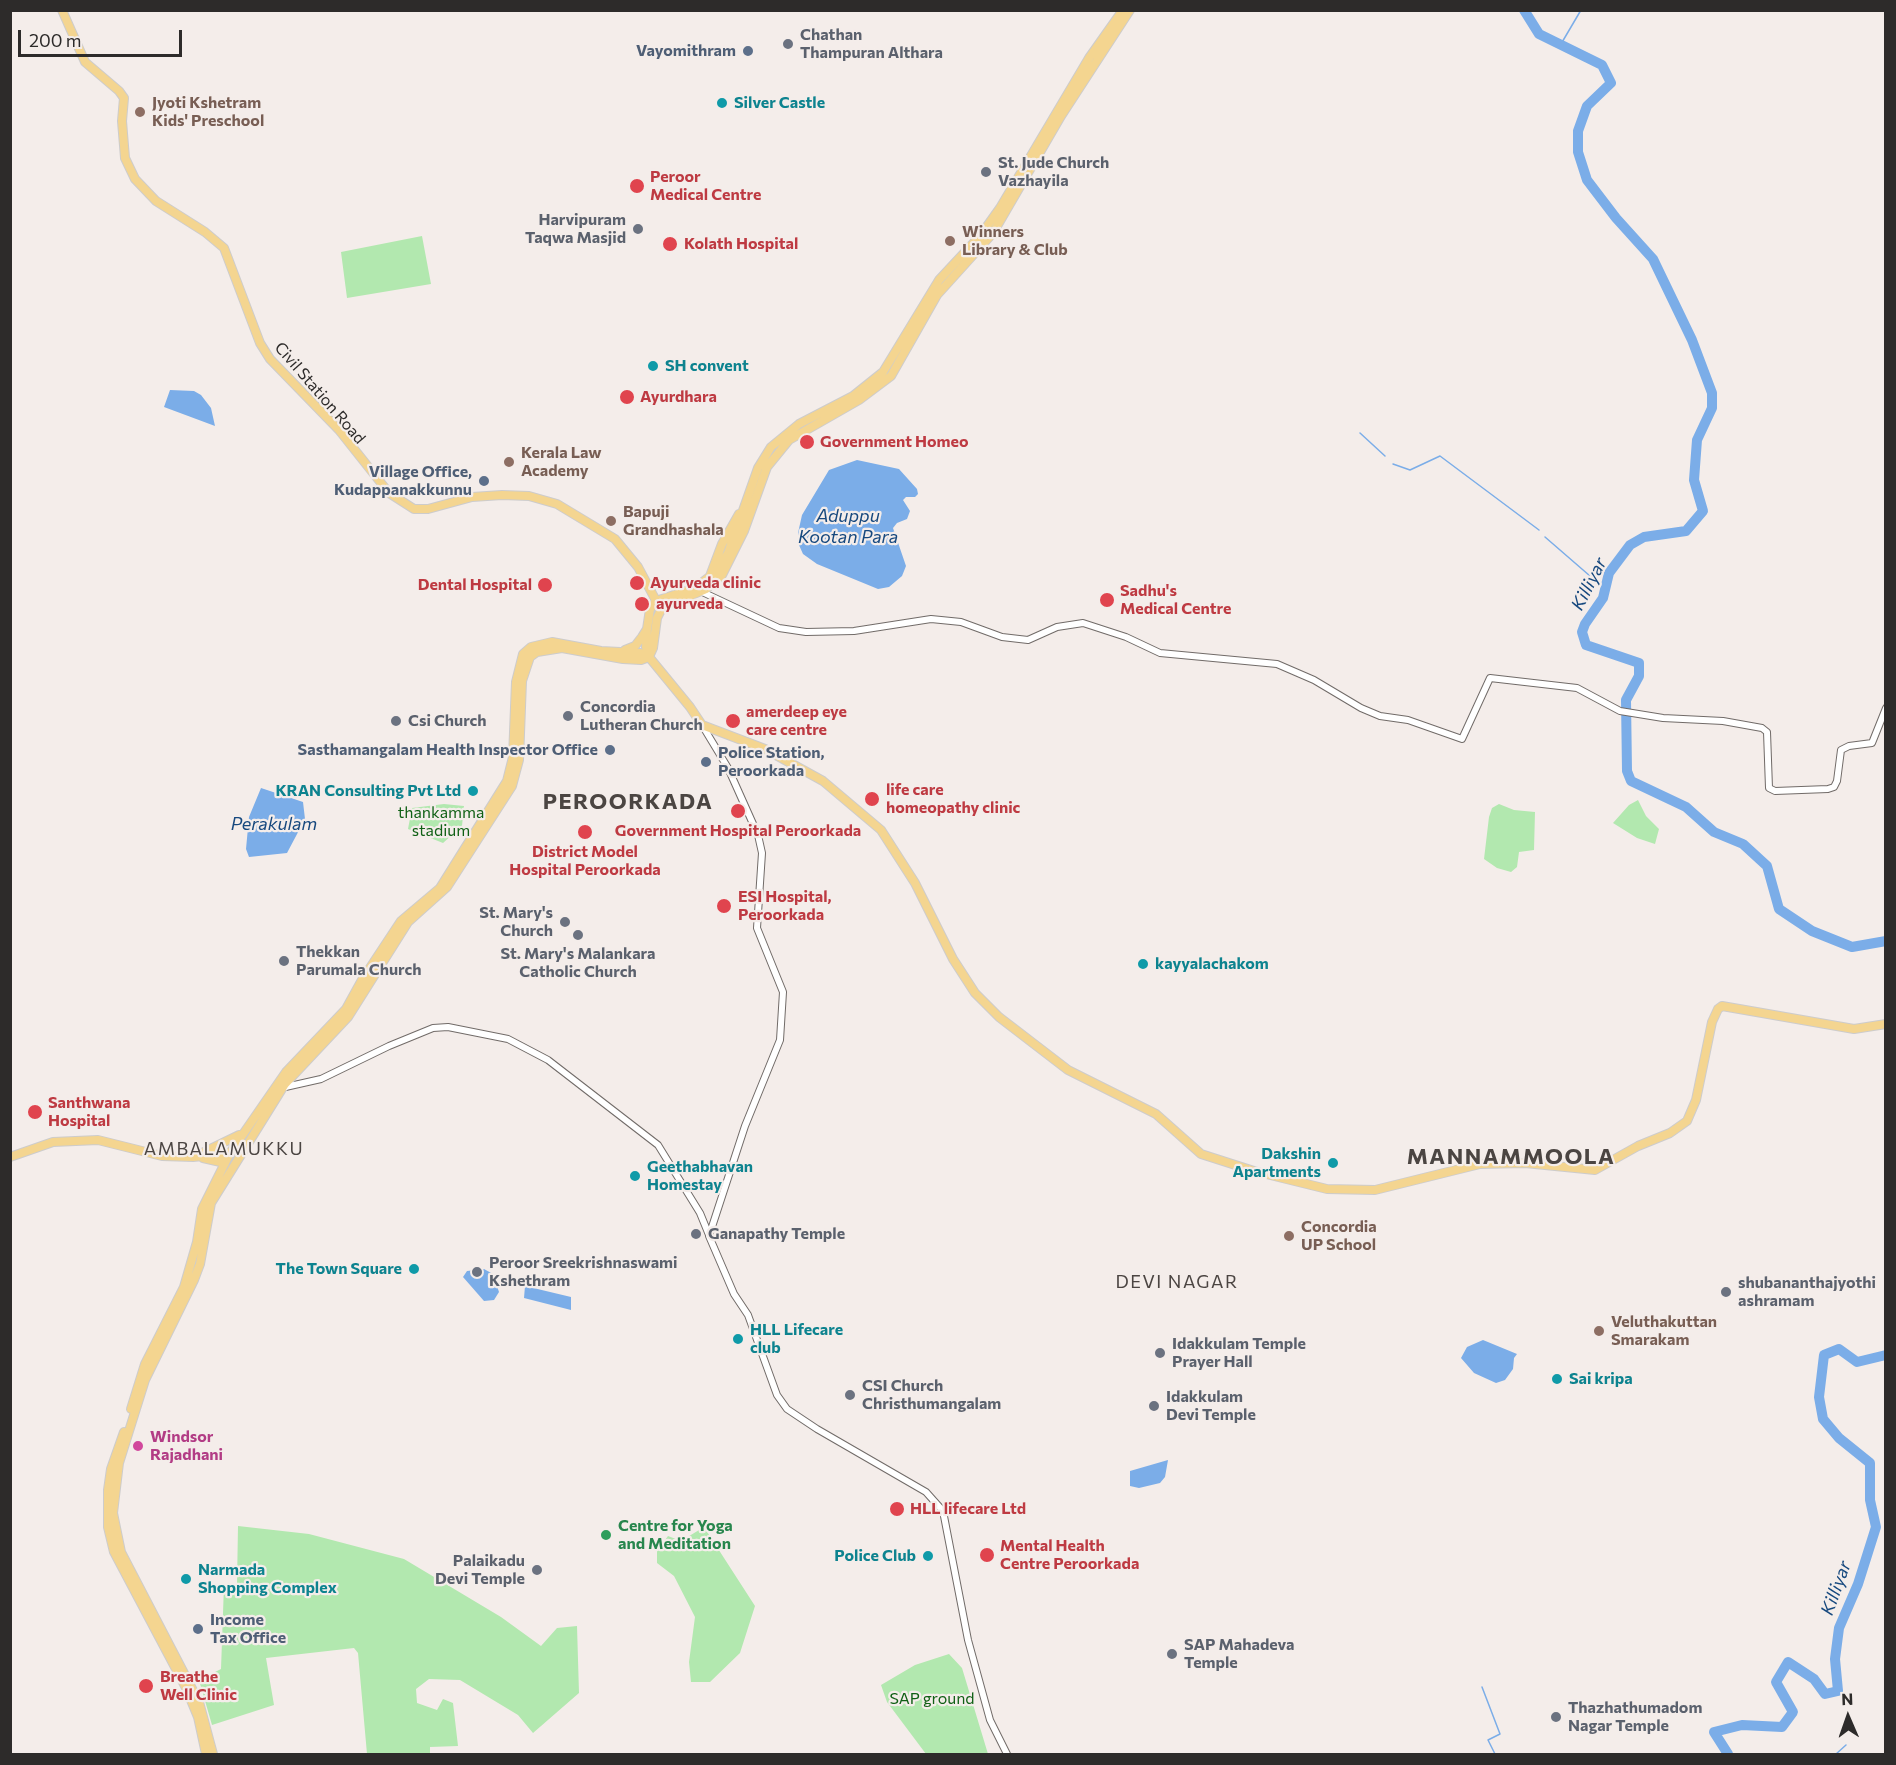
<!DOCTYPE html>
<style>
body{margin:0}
#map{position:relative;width:1896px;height:1765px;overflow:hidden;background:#f4edea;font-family:Commissioner,sans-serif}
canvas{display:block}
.frame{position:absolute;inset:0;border:12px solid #2d2b2a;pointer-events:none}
.north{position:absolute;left:1818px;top:1687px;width:60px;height:60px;-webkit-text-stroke:4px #f4edea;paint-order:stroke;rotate:358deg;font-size:16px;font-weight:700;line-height:24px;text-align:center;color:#2d2b2a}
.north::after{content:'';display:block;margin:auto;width:21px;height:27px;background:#2d2b2a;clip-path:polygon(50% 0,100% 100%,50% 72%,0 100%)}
.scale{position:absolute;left:18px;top:30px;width:164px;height:27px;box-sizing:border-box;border:3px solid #2d2b2a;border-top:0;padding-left:8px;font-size:18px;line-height:21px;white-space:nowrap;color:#2d2b2a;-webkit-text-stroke:4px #f4edea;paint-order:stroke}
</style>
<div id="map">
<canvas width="1896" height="1765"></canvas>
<div class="frame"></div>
<div class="north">N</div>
<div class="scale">200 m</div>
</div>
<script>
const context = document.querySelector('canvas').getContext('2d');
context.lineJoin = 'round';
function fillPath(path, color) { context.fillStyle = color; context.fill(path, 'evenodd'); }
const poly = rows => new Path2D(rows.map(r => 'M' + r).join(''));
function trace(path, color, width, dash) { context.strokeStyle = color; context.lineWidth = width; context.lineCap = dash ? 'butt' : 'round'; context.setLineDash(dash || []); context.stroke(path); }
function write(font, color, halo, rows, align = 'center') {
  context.font = font + ' Commissioner,sans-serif'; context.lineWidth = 4.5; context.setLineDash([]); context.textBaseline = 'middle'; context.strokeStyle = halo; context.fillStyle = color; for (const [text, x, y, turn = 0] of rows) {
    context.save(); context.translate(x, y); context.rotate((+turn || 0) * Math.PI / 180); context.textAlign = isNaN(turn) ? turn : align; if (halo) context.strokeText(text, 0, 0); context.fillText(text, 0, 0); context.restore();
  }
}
fillPath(poly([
 [422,236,431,284,347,298,341,252],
 [1638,800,1646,816,1659,829,1655,844,1637,838,1613,823,1629,805],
 [444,804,464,806,462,826,443,843,408,829,412,808],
 [1499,804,1514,810,1535,812,1534,850,1519,852,1517,867,1511,872,1497,868,1484,859,1489,817,1492,808],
 [238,1526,309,1534,404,1559,501,1617,541,1646,557,1628,577,1626,579,1693,533,1733,518,1715,460,1680,429,1679,416,1689,417,1703,437,1710,443,1699,453,1703,458,1746,430,1747,430,1754,367,1754,358,1653,354,1648,266,1658,274,1705,212,1725,199,1680,221,1669,224,1585,237,1584],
 [704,1527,755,1606,740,1653,710,1682,691,1682,689,1662,695,1617,674,1576,657,1563,657,1551,668,1536,681,1541],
 [949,1654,962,1668,988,1754,926,1754,887,1702,881,1685,915,1665]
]), '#b2e8af');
fillPath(poly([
 [170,390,194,391,201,395,211,408,215,426,164,407],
 [857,460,899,469,917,489,918,494,915,497,906,497,903,500,910,511,907,519,897,523,893,528,906,566,902,576,889,587,878,589,817,564,803,554,799,545,798,533,802,515,829,470],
 [261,788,303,802,305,819,287,853,249,857,246,849,249,817],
 [484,1269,493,1274,499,1292,494,1300,484,1301,463,1277,467,1271],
 [525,1286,571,1297,571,1310,524,1298],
 [1483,1340,1517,1354,1514,1358,1513,1369,1505,1380,1496,1383,1474,1373,1461,1358,1467,1347],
 [1168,1460,1165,1477,1160,1483,1139,1488,1130,1486,1130,1471]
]), '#7bade8');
trace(poly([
 [1561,44,1581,10],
 [1360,433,1385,456],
 [1393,464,1410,470,1440,456,1539,530],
 [1545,537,1605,589],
 [1482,1687,1500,1734,1488,1740,1495,1754],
 [1836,1754,1846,1745]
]), '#7bade8', 1.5);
trace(poly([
 [1524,10,1539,34,1602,65,1611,83,1587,106,1578,131,1578,152,1587,180,1616,218,1653,259,1692,340,1712,393,1712,408,1697,440,1694,480,1703,511,1686,531,1644,537,1630,545,1609,573,1603,598,1585,624,1582,632,1586,645,1639,663,1639,676,1626,700,1627,771,1631,781,1686,807,1714,832,1743,844,1767,866,1779,909,1812,931,1852,947,1886,941],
 [1728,1754,1714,1732,1742,1725,1782,1727,1793,1712,1776,1682,1788,1662,1814,1679,1825,1694,1838,1691,1835,1659,1839,1628,1858,1584,1876,1527,1870,1500,1870,1463,1839,1438,1823,1419,1819,1397,1824,1355,1839,1349,1857,1362,1886,1355]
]), '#7bade8', 10);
const minor = poly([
 [698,590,779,628,806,632,854,631,931,619,961,622,1002,637,1028,640,1057,627,1083,623,1126,637,1160,653,1277,664,1314,680,1361,708,1380,716,1408,720,1462,739,1490,678,1577,688,1620,711,1663,718,1723,721,1762,728,1767,732,1769,788,1775,791,1828,789,1834,787,1837,781,1841,750,1849,746,1872,743,1886,708],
 [702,725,728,768,758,835,762,853,757,928,783,992,780,1040,745,1126,709,1236,734,1294,748,1315,777,1395,787,1409,817,1429,926,1492,943,1511,968,1640,990,1720,1007,1754],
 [281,1088,321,1079,389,1046,433,1028,448,1027,508,1039,548,1060,658,1145,700,1213,709,1235]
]);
const major = poly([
 [62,10,85,62,119,91,124,98,122,121,125,158,135,179,156,201,205,232,224,248,260,343,270,359,339,430,389,493,414,509,428,509,472,497,502,495,529,496,557,504,615,539,638,567,661,610],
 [710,576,722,544,739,514],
 [647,629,646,647,649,657,690,707,702,725,765,749,823,781,881,830,915,883,953,959,975,993,999,1017,1068,1070,1156,1114,1201,1154,1254,1171,1327,1189,1375,1190,1480,1164,1525,1163,1595,1170,1638,1146,1670,1133,1687,1121,1696,1100,1712,1022,1718,1009,1722,1006,1854,1029,1886,1024],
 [625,650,635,646,642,637,647,629,650,609,656,601,695,588,717,571,728,553,758,468,771,447,799,424,853,396,883,372,939,280,980,236,1000,208,1089,58,1123,10],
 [204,1152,239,1135],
 [10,1157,53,1142,98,1140,162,1156,193,1157,230,1153],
 [203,1158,225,1163],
 [131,1409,145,1364,184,1287,197,1242,202,1209,230,1153,286,1072,346,1009,362,980,401,921,440,888,507,781,513,757,516,682,523,654,531,647,552,642,601,651,640,653,649,657],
 [124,1432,111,1469,108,1490,108,1527,114,1552,186,1688,198,1717,206,1754],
 [213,1754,199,1702,121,1552,113,1513,119,1463,145,1380,194,1280,200,1264,211,1203,285,1084,348,1017,408,922,447,887,512,786,519,760,522,681,530,657,537,652,562,648,623,659,641,660,649,657,653,648,657,618,661,610,668,605,706,589,722,575,744,531,767,467,789,440,859,400,891,376,937,295,993,233,1061,116,1130,10]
]);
trace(minor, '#716b68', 8);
trace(major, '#cdcccc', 10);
trace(minor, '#fff', 6);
trace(major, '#f4d590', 8);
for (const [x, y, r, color] of [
 [788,44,6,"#6b7280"],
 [748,51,6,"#5c6f8a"],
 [722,103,6,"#0f9aa8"],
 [140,112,6,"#8d6e63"],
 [986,172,6,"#6b7280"],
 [637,186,8,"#e0444e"],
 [638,229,6,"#6b7280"],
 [950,241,6,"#8d6e63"],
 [670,244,8,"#e0444e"],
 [653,366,6,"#0f9aa8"],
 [627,397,8,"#e0444e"],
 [807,442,8,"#e0444e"],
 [509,462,6,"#8d6e63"],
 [484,481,6,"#5c6f8a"],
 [611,521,6,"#8d6e63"],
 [637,583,8,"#e0444e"],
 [545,585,8,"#e0444e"],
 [1107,600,8,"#e0444e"],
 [642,604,8,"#e0444e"],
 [568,716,6,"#6b7280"],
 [396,721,6,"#6b7280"],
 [733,721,8,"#e0444e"],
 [610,750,6,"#5c6f8a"],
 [706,762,6,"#5c6f8a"],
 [473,791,6,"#0f9aa8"],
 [872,799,8,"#e0444e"],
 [738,811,8,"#e0444e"],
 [585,832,8,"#e0444e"],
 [724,906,8,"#e0444e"],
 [565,922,6,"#6b7280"],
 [578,935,6,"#6b7280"],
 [284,961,6,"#6b7280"],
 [1143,964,6,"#0f9aa8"],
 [35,1112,8,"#e0444e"],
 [1333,1163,6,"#0f9aa8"],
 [635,1176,6,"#0f9aa8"],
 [696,1234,6,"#6b7280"],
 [1289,1236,6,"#8d6e63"],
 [414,1269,6,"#0f9aa8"],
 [477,1272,6,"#6b7280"],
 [1726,1292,6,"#6b7280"],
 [1599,1331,6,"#8d6e63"],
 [738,1339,6,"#0f9aa8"],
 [1160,1353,6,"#6b7280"],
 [1557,1379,6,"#0f9aa8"],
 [850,1395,6,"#6b7280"],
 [1154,1406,6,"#6b7280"],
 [138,1446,6,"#d1479c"],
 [897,1509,8,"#e0444e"],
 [606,1535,6,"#2e9e5b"],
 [987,1555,8,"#e0444e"],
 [928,1556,6,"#0f9aa8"],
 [537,1570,6,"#6b7280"],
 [186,1579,6,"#0f9aa8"],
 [198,1629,6,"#5c6f8a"],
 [1172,1654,6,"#6b7280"],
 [146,1686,8,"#e0444e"],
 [1556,1717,6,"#6b7280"]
]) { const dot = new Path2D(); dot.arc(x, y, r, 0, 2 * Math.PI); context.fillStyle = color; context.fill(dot); trace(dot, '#f4edea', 2); }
write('bold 16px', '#5b616d', '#f4edea', [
 ["Chathan",800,35],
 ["Thampuran Althara",800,53],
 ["St. Jude Church",998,163],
 ["Vazhayila",998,181],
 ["Harvipuram",626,220,"right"],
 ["Taqwa Masjid",626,238,"right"],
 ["Concordia",580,707],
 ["Lutheran Church",580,725],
 ["Csi Church",408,721],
 ["St. Mary's",553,913,"right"],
 ["Church",553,931,"right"],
 ["Thekkan",296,952],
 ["Parumala Church",296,970],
 ["St. Mary's Malankara",578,954,"center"],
 ["Catholic Church",578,972,"center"],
 ["Ganapathy Temple",708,1234],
 ["Peroor Sreekrishnaswami",489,1263],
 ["Kshethram",489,1281],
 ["shubananthajyothi",1738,1283],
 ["ashramam",1738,1301],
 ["Idakkulam Temple",1172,1344],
 ["Prayer Hall",1172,1362],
 ["CSI Church",862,1386],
 ["Christhumangalam",862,1404],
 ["Idakkulam",1166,1397],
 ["Devi Temple",1166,1415],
 ["Palaikadu",525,1561,"right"],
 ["Devi Temple",525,1579,"right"],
 ["SAP Mahadeva",1184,1645],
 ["Temple",1184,1663],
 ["Thazhathumadom",1568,1708],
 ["Nagar Temple",1568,1726]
], 'left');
write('bold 16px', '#4e5e75', '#f4edea', [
 ["Vayomithram",736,51],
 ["Village Office,",472,472],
 ["Kudappanakkunnu",472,490],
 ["Sasthamangalam Health Inspector Office",598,750],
 ["Police Station,",718,753,"left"],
 ["Peroorkada",718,771,"left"],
 ["Income",210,1620,"left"],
 ["Tax Office",210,1638,"left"]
], 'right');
write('bold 16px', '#785e54', '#f4edea', [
 ["Jyoti Kshetram",152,103],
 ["Kids' Preschool",152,121],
 ["Winners",962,232],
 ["Library & Club",962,250],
 ["Kerala Law",521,453],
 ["Academy",521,471],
 ["Bapuji",623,512],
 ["Grandhashala",623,530],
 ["Concordia",1301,1227],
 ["UP School",1301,1245],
 ["Veluthakuttan",1611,1322],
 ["Smarakam",1611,1340]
], 'left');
write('bold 16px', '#0d838f', '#f4edea', [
 ["Silver Castle",734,103],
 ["SH convent",665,366],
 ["KRAN Consulting Pvt Ltd",461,791,"right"],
 ["kayyalachakom",1155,964],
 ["Dakshin",1321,1154,"right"],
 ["Apartments",1321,1172,"right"],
 ["Geethabhavan",647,1167],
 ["Homestay",647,1185],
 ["The Town Square",402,1269,"right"],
 ["HLL Lifecare",750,1330],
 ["club",750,1348],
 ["Sai kripa",1569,1379],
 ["Police Club",916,1556,"right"],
 ["Narmada",198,1570],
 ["Shopping Complex",198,1588]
], 'left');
write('bold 16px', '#be3a42', '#f4edea', [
 ["Peroor",650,177],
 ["Medical Centre",650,195],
 ["Kolath Hospital",684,244],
 ["Ayurdhara",640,397],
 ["Government Homeo",820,442],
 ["Ayurveda clinic",650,583],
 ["Dental Hospital",532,585,"right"],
 ["Sadhu's",1120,591],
 ["Medical Centre",1120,609],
 ["ayurveda",656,604],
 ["amerdeep eye",746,712],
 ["care centre",746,730],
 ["life care",886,790],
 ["homeopathy clinic",886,808],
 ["Government Hospital Peroorkada",738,831,"center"],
 ["District Model",585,852,"center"],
 ["Hospital Peroorkada",585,870,"center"],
 ["ESI Hospital,",738,897],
 ["Peroorkada",738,915],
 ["Santhwana",48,1103],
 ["Hospital",48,1121],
 ["HLL lifecare Ltd",910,1509],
 ["Mental Health",1000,1546],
 ["Centre Peroorkada",1000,1564],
 ["Breathe",160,1677],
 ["Well Clinic",160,1695]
], 'left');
write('16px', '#2d2b2a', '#f4edea', [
 ["Civil Station Road",320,393,49]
]);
write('16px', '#106015', '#f4edea', [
 ["thankamma",441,813],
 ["stadium",441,831],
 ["SAP ground",932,1699]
]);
write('bold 16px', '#b23c85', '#f4edea', [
 ["Windsor",150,1437],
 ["Rajadhani",150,1455]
], 'left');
write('bold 16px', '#27864d', '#f4edea', [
 ["Centre for Yoga",618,1526],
 ["and Meditation",618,1544]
], 'left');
write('italic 18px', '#16487e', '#f4edea', [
 ["Aduppu",848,516],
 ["Kootan Para",848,537],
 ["Killiyar",1589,584,-63],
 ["Perakulam",274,824],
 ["Killiyar",1836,1588,-70]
]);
context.letterSpacing = '1.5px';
write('18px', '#4b4542', '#f4edea', [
 ["AMBALAMUKKU",224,1149],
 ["DEVI NAGAR",1177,1282]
]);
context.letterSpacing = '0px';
context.letterSpacing = '1.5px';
write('bold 22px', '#4b4542', '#f4edea', [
 ["PEROORKADA",628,802],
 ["MANNAMMOOLA",1511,1157]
]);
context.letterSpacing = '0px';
</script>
